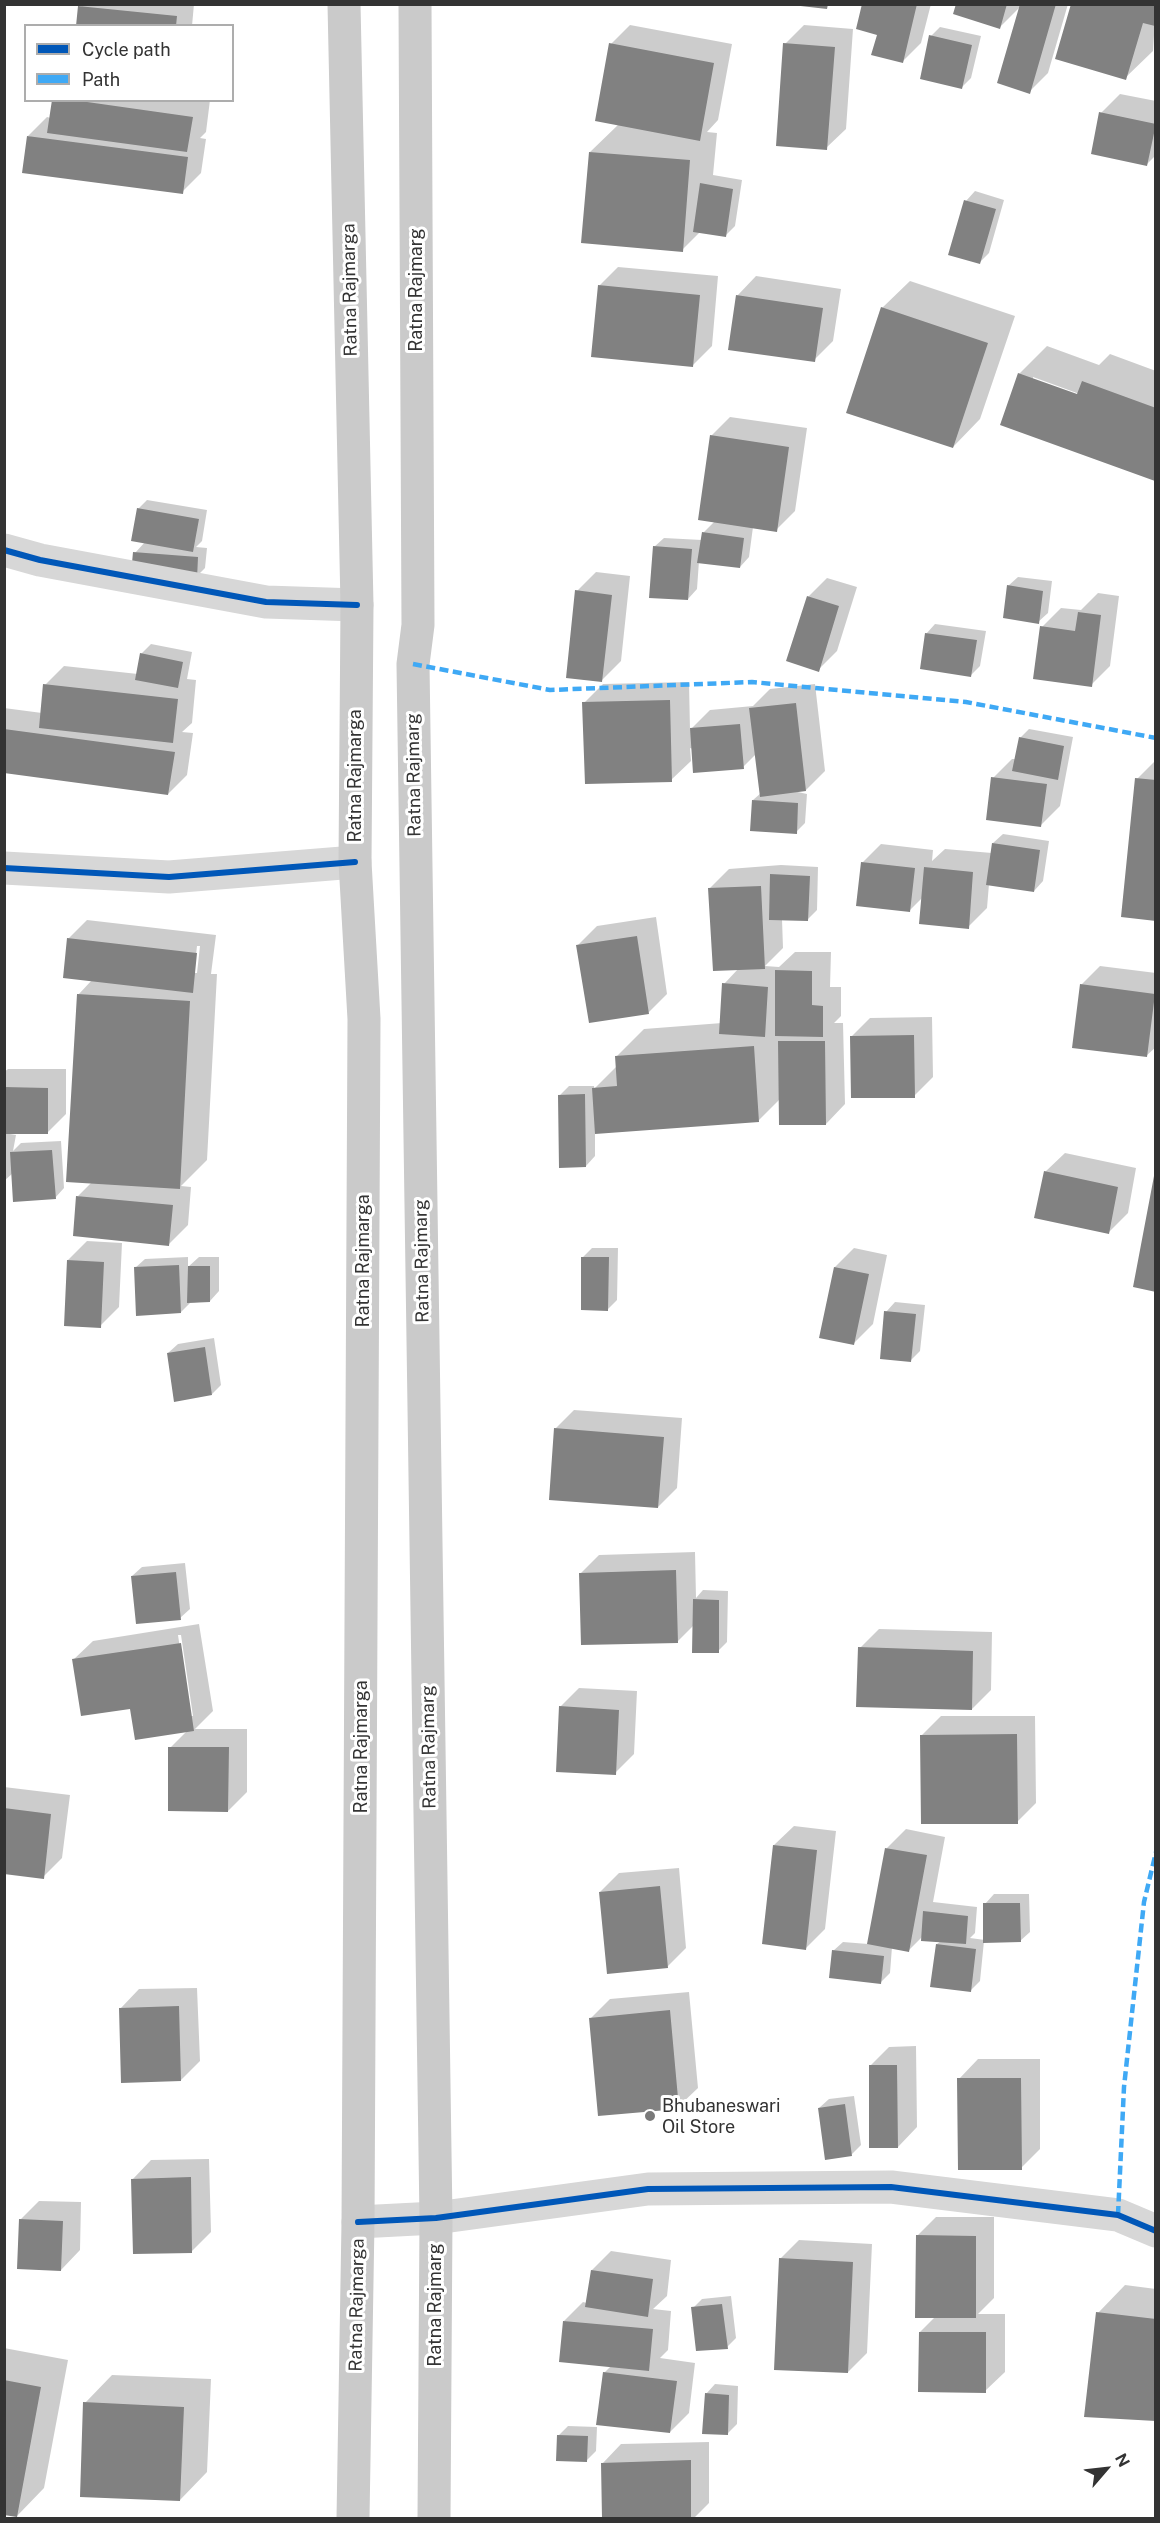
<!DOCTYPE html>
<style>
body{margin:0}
#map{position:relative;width:1160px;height:2523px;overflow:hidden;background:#fff;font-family:"Public Sans",sans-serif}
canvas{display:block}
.frame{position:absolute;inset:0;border:6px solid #333;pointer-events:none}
.legend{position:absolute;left:24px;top:24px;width:210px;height:78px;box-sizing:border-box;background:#fff;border:2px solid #adadad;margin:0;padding:8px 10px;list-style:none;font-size:18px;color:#333}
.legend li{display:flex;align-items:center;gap:12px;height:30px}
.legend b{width:30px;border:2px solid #adadad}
.north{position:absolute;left:1076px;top:2439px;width:60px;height:60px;-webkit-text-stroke:4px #fff;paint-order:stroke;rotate:62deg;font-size:16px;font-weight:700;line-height:24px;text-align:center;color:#333}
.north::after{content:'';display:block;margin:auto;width:21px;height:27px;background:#333;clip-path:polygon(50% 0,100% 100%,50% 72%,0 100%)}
</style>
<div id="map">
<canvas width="1160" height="2523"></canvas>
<div class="frame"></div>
<ul class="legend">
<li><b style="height:8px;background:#0057b8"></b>Cycle path</li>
<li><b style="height:8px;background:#3fa9f5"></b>Path</li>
</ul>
<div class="north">N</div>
</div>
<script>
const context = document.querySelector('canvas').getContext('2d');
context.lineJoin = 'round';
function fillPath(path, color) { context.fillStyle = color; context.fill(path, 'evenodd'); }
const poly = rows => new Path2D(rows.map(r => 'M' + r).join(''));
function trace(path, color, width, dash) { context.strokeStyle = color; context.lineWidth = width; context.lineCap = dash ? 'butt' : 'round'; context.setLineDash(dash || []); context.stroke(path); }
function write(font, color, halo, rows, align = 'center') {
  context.font = font + ' "Public Sans",sans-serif'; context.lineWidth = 6; context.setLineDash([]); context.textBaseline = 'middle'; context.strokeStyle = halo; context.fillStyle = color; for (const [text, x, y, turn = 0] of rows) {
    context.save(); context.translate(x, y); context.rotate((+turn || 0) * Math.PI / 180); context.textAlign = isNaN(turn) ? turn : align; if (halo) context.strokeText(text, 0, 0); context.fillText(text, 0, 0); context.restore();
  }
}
fillPath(poly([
 [82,4,194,4,192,26,77,26],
 [864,4,931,4,921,43,902,62,878,34],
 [958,4,1068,4,1048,73,1029,92,1022,5,1000,27],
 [1156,4,1153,51,1125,78,1057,58],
 [630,25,732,44,718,120,707,132,717,133,713,175,742,180,735,226,726,235,701,231,682,250,590,152,619,124,611,44],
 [804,25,853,29,846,129,826,148,785,44],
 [940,27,981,36,971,78,962,87,931,36],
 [1120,94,1156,101,1156,155,1147,164,1101,113],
 [54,100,210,100,206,132,200,138,206,139,201,173,182,192,28,136,47,117,51,118],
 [975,191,1004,200,989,253,979,263,966,201],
 [618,267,718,276,712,346,693,365,599,286],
 [756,276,841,289,833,341,814,360,737,296],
 [910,281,1015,316,980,419,953,447,882,308],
 [1047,346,1099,365,1110,354,1156,371,1154,479,1019,374],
 [1033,377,1085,396,1084,398,1033,380],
 [730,417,807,428,795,511,776,530,753,527,749,557,740,567,699,561,697,589,688,599,654,547,664,538,702,540,703,533,715,521,711,436],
 [147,500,207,510,202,541,196,547,207,548,205,568,196,577,135,553,145,542,138,509],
 [596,572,630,576,621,661,602,680,577,591],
 [1018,577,1052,581,1048,613,1038,622,1008,586],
 [827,578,857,587,837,651,818,670,808,597],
 [1098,593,1119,596,1110,666,1091,685,1042,627,1061,608,1081,610],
 [935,624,986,631,980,666,971,675,926,634],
 [151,644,192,652,187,679,196,680,192,723,182,732,193,733,187,775,168,794,4,771,4,708,42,713,45,685,64,666,138,674,141,654],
 [689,682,690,730,710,710,753,706,770,689,815,684,825,771,806,790,793,791,807,794,805,823,796,832,753,800,761,793,756,754,743,767,690,748,691,761,671,780,584,703,603,684],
 [1029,729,1073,737,1060,806,1041,825,993,778,1012,759,1016,759,1020,738],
 [1156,760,1156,919,1137,779],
 [1003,834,1049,841,1043,881,1034,891,989,884,987,908,968,927,923,897,910,910,862,863,881,844,933,850,932,861,945,849,992,853,993,843],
 [781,865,818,867,817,910,807,920,782,919,783,948,765,966,779,967,795,952,831,952,830,987,841,987,841,1016,834,1023,843,1023,845,1104,826,1124,780,1099,758,1121,595,1132,595,1156,586,1166,559,1096,569,1086,594,1086,594,1089,617,1066,617,1056,644,1029,722,1023,724,984,739,968,710,888,729,869],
 [656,917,667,994,648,1013,578,945,597,926],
 [87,920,216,935,211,974,217,974,207,1160,181,1186,191,1187,188,1225,169,1244,78,1196,92,1182,78,995,92,980,68,939],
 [197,946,200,946,197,973,194,973],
 [1100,966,1156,973,1156,1047,1146,1056,1081,985],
 [932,1017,933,1077,914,1096,851,1037,870,1018],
 [8,1069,66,1069,66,1114,47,1133,10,1134,16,1135,13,1151,21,1143,61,1141,64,1188,55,1198,13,1173,4,1181,4,1072],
 [1065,1153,1136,1168,1128,1213,1109,1232,1045,1172],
 [87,1241,122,1243,119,1307,100,1326,68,1260],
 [592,1248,618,1248,617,1300,608,1309,583,1257],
 [854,1248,887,1255,873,1324,854,1343,821,1336,835,1267],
 [188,1257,188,1267,199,1257,219,1257,219,1291,210,1301,190,1303,181,1312,135,1268,145,1259],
 [895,1302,925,1305,920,1351,911,1360,886,1312],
 [214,1338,221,1385,212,1394,168,1353,178,1344],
 [574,1410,682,1418,677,1488,658,1507,555,1429],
 [695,1552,696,1598,703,1590,728,1591,727,1642,718,1651,694,1625,678,1641,580,1574,599,1555],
 [185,1563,190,1609,180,1618,132,1576,142,1567],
 [199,1624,213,1711,195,1729,247,1729,247,1792,228,1811,170,1748,187,1731,73,1660,93,1641],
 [178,1635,181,1635,193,1716,190,1716],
 [879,1629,992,1632,991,1690,972,1709,860,1648],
 [579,1688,637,1691,634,1754,615,1773,560,1707],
 [941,1716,1035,1716,1036,1803,1017,1822,922,1735],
 [4,1787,70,1795,62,1858,43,1877,4,1873],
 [794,1826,836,1831,825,1929,806,1948,774,1845],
 [906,1829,945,1837,933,1902,977,1907,975,1933,970,1938,985,1940,985,1904,994,1894,1029,1894,1030,1932,1020,1941,984,1941,980,1981,971,1990,937,1944,941,1941,923,1936,909,1950,892,1947,890,1973,881,1982,833,1951,843,1942,868,1944,887,1848],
 [679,1868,686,1948,667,1967,600,1892,619,1873],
 [197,1988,200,2061,181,2080,120,2009,139,1989],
 [689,1992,698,2088,678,2107,591,2018,610,1999],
 [916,2046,917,2127,898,2147,870,2066,889,2047],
 [978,2059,1040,2059,1040,2149,1021,2168,959,2079],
 [854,2096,861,2145,851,2155,819,2108,829,2099],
 [209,2159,211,2232,192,2251,132,2180,151,2160],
 [39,2201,81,2202,80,2250,61,2270,20,2220],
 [936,2217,994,2217,994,2298,978,2314,1005,2314,1005,2372,985,2391,920,2332,936,2316,917,2236],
 [799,2240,872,2244,867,2353,848,2372,780,2259],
 [611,2251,671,2260,667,2296,653,2309,671,2311,668,2350,660,2358,695,2363,689,2413,670,2432,604,2373,611,2366,564,2321,583,2302,587,2303,592,2270],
 [1125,2285,1156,2289,1156,2419,1098,2313],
 [731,2296,736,2338,727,2347,693,2308,702,2299],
 [4,2348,68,2360,44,2488,17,2516,4,2513],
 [112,2375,211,2379,207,2472,180,2500,85,2403],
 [715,2384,738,2386,737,2424,727,2434,706,2394],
 [568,2426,597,2427,596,2451,586,2461,558,2436],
 [709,2442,709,2503,694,2518,603,2518,602,2464,621,2444]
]), '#0003');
fillPath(poly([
 [783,4,828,4,827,9],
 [862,4,917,4,903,63,871,55,877,35,856,29],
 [956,4,1007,4,1000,29,953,14],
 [1020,4,1056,4,1030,94,997,83],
 [1071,4,1156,4,1155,26,1143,23,1126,80,1055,59],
 [78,6,177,16,176,26,76,26],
 [929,35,972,45,962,89,920,79],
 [609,43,714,63,700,141,595,121],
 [783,43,835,47,827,150,776,146],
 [52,100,73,100,193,117,187,152,47,133],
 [1099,112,1156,124,1147,166,1091,154],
 [27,136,188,157,183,194,22,173],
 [589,152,690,160,683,252,581,243],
 [700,183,733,189,726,237,693,232],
 [964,200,996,209,980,264,948,255],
 [598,285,700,295,693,367,591,357],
 [736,295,823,308,815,362,728,350],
 [881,307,988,343,953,448,846,413],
 [1018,373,1077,394,1082,381,1156,408,1155,481,1000,425],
 [710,435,789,447,777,532,698,520],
 [137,508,199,519,193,552,131,541],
 [702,532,744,538,740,568,697,563],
 [653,546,692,549,688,600,649,598],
 [133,552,198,557,197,579,131,574],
 [1007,585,1043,591,1039,624,1003,618],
 [575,590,612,595,602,682,566,678],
 [807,596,839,606,819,672,786,661],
 [1078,612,1101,615,1092,687,1033,679,1040,626,1075,631],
 [925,633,977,640,971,677,920,669],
 [140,653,183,662,178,688,135,680],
 [43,684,178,699,173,743,39,728],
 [670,700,672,782,585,784,582,702],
 [796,703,806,791,760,797,749,708],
 [740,724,744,769,693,773,690,728],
 [4,729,175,752,168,795,4,773],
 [1019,737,1064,746,1058,780,1012,771],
 [991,777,1047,784,1041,827,986,820],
 [1135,778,1156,780,1156,921,1121,917],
 [752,800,798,803,797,834,750,831],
 [992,843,1040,850,1034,892,986,885],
 [861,862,915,868,910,912,856,906],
 [924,867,973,872,969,929,919,924],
 [770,874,810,876,808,921,769,920],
 [761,886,765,969,713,971,708,888],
 [637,936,649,1014,589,1023,576,945],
 [67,938,197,953,193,993,63,978],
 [775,970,812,971,812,1005,823,1006,823,1037,775,1036],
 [722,983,768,987,765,1037,719,1034],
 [1080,984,1155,994,1147,1057,1072,1048],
 [77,994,190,1001,180,1189,66,1182],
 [914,1035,915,1098,851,1098,850,1036],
 [778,1041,825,1041,826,1125,779,1125],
 [754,1046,759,1122,595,1134,592,1088,617,1086,615,1056],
 [4,1087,48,1088,48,1134,4,1134],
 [585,1094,586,1167,559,1168,558,1095],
 [52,1150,56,1199,13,1202,10,1152],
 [1044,1171,1118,1187,1109,1234,1034,1218],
 [1154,1176,1156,1176,1156,1292,1133,1287],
 [76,1196,173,1205,169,1246,73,1236],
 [581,1257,609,1257,608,1311,581,1310],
 [67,1260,104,1262,101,1328,64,1326],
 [179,1265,181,1313,136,1316,134,1267],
 [188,1266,210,1266,210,1302,187,1303],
 [834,1267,869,1274,854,1345,819,1338],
 [884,1311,916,1314,911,1362,880,1359],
 [205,1347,212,1395,174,1402,167,1353],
 [554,1428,664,1437,658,1508,549,1500],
 [676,1570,678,1643,581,1645,579,1573],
 [176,1572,181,1620,136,1624,131,1576],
 [693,1599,719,1600,719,1653,692,1653],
 [181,1643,194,1731,135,1740,130,1709,81,1716,72,1659],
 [858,1647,973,1651,972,1710,856,1707],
 [559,1706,619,1710,616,1775,556,1772],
 [1017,1734,1018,1824,921,1824,920,1735],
 [168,1747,229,1747,228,1812,168,1811],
 [4,1808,51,1814,44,1879,4,1874],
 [773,1845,817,1850,806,1950,762,1944],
 [885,1848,927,1855,909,1952,867,1944],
 [660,1886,668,1968,607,1974,599,1892],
 [983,1903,1020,1903,1021,1942,983,1943],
 [923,1911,968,1916,966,1944,921,1941],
 [936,1944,976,1949,971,1992,930,1987],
 [832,1950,884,1956,881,1984,829,1978],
 [179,2006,181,2081,121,2083,119,2008],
 [670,2010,679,2109,598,2116,589,2018],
 [869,2065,897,2065,898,2148,869,2148],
 [957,2078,1021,2078,1022,2170,958,2170],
 [845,2104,852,2156,825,2160,818,2108],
 [191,2177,192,2253,133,2254,131,2179],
 [19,2219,63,2221,61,2271,17,2269],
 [916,2235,976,2236,976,2318,915,2318],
 [779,2258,853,2262,848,2373,774,2370],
 [591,2270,653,2279,648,2317,585,2307],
 [722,2304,728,2349,696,2351,691,2307],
 [1096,2312,1156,2319,1156,2421,1084,2417],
 [563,2321,653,2329,649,2371,559,2362],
 [919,2332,986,2332,986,2393,918,2392],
 [603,2372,677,2381,670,2433,596,2425],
 [4,2380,41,2387,17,2517,4,2515],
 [705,2393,729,2395,728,2435,702,2434],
 [83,2402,184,2407,180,2501,80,2497],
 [557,2435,588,2436,587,2462,556,2461],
 [691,2460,691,2518,602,2518,601,2463]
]), '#818181');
trace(poly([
 [4,550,40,560,266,602,357,605],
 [4,868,169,877,355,862],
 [358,2222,436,2218,648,2189,891,2187,1118,2215,1156,2231]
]), '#d7d7d7', 33);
trace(poly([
 [344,4,357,605,355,862,364,1019,358,2222,353,2518],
 [415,4,418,625,413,664,436,2218,434,2518]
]), '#cacaca', 33);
trace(poly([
 [413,664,550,690,752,682,966,702,1156,738],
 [1118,2215,1124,2087,1144,1902,1156,1852]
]), '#3fa9f5', 4.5, [9, 4.5]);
trace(poly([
 [4,550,40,560,266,602,357,605],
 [4,868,169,877,355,862],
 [358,2222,436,2218,648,2189,891,2187,1118,2215,1156,2231]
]), '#0057b8', 6);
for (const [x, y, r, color] of [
 [650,2116,6,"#7a7a7a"]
]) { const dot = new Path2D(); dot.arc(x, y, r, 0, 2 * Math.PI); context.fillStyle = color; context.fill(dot); trace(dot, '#fff', 2); }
write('18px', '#333', '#fff', [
 ["Ratna Rajmarga",350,290,-91],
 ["Ratna Rajmarg",416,290,-90],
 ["Ratna Rajmarg",414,775,-91],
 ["Ratna Rajmarga",355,776,-90],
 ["Ratna Rajmarga",363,1261,-90],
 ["Ratna Rajmarg",422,1261,-91],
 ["Ratna Rajmarga",361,1747,-90],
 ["Ratna Rajmarg",429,1747,-91],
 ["Ratna Rajmarga",357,2305,-89],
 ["Ratna Rajmarg",435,2305,-90]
]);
write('18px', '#333', '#fff', [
 ["Bhubaneswari",662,2106],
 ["Oil Store",662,2127]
], 'left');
</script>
